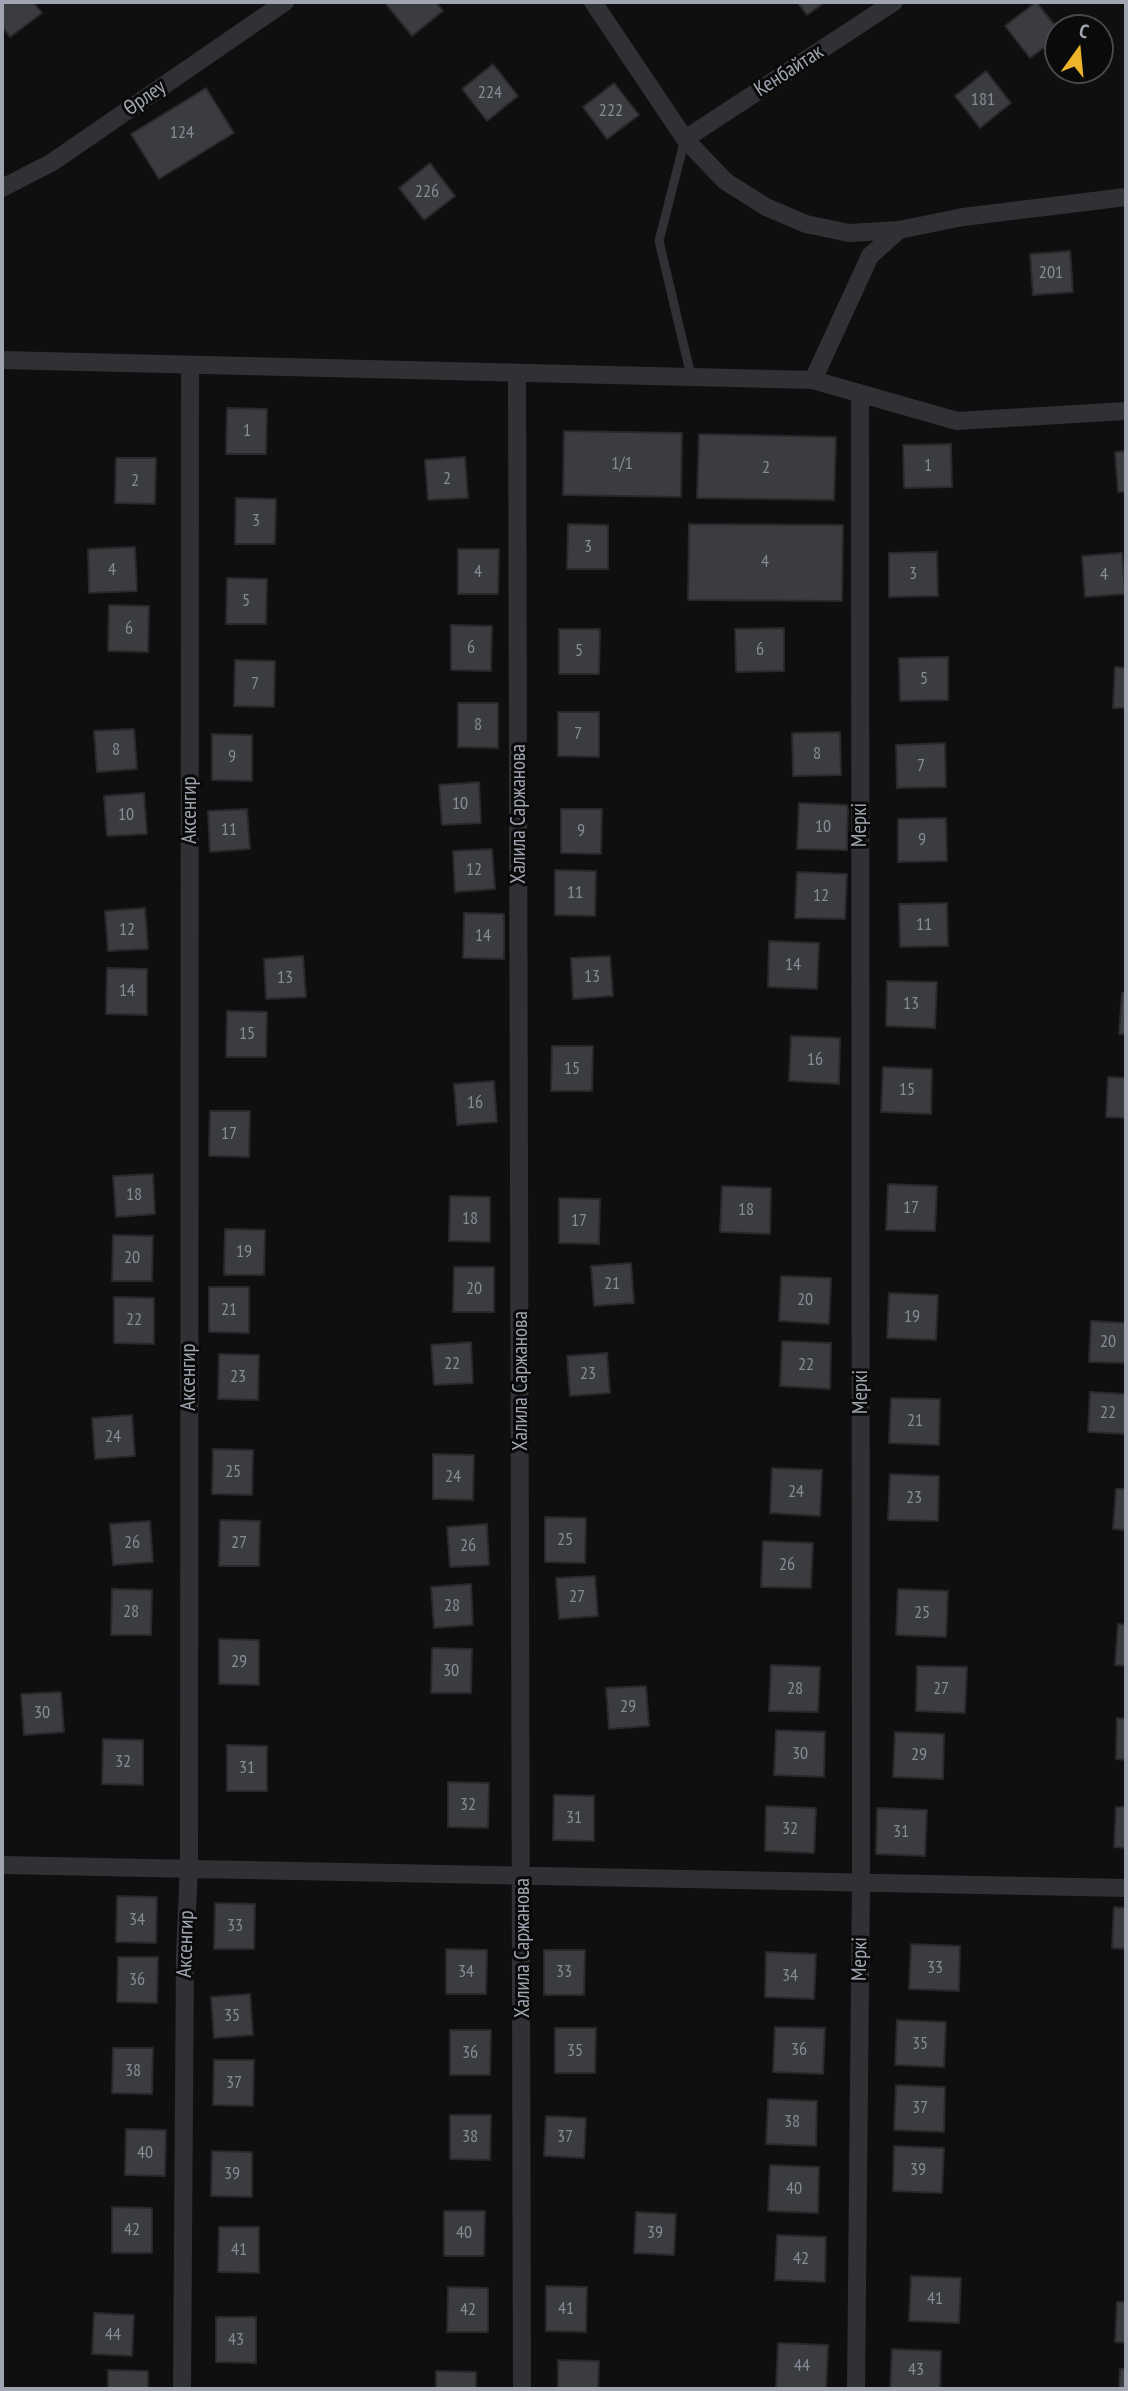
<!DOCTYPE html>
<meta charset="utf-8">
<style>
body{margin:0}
#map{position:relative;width:1128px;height:2391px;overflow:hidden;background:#0f0f10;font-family:"PT Sans Narrow",sans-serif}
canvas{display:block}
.frame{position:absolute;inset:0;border:4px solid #a0a5b1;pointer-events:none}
.north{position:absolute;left:1044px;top:14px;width:70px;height:70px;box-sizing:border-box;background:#0a0a0b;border:2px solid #46484d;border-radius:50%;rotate:15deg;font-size:19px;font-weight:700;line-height:28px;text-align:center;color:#a0a5b1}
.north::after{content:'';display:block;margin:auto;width:24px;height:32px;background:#edb42a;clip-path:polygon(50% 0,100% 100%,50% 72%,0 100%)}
</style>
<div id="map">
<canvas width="1128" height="2391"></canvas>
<div class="frame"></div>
<div class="north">С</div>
</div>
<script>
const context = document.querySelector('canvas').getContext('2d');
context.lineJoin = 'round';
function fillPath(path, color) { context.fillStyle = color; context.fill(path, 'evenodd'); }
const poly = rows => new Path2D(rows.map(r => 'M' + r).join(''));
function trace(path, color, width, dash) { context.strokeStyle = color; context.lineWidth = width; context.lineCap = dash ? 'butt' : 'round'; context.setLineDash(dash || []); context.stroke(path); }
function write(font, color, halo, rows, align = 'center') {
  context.font = font + ' "PT Sans Narrow",sans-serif'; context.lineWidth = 6; context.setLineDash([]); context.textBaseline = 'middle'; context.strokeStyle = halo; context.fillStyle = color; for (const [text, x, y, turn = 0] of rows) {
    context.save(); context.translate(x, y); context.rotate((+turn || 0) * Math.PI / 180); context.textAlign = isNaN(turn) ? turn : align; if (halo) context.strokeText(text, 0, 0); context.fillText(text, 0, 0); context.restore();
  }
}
const building = poly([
 [2,2,33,2,42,13,10,37,2,26,2,2],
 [389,2,436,2,443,11,412,36,386,4,389,2],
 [797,2,825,2,807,15,797,2],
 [1036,2,1058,29,1058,37,1030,58,1005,26,1036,2],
 [493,64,518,96,487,121,462,89,493,64],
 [986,71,1011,103,980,128,955,96,986,71],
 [614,83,639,115,607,139,583,107,614,83],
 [206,88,234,133,159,179,131,134,206,88],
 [430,163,455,196,424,220,399,188,430,163],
 [1070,251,1073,292,1033,295,1030,254,1070,251],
 [227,408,267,409,266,454,226,454,227,408],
 [564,431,682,433,681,497,563,495,564,431],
 [699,434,836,437,834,500,697,498,699,434],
 [951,444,952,487,904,488,903,445,951,444],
 [1126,451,1126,492,1118,492,1115,452,1126,451],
 [465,457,468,498,428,500,425,460,465,457],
 [116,458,156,458,155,504,115,503,116,458],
 [236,498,276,499,275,544,235,544,236,498],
 [568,524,608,525,608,569,567,569,568,524],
 [689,524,843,525,842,601,688,600,689,524],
 [135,547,137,591,89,593,88,549,135,547],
 [458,549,499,549,498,594,458,594,458,549],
 [937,552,938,596,889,597,889,553,937,552],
 [1122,553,1125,594,1085,597,1082,556,1122,553],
 [227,578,267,579,266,624,226,624,227,578],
 [109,605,149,606,148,652,108,651,109,605],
 [451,625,492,626,491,671,451,670,451,625],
 [784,628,784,671,736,672,735,629,784,628],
 [559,629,600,629,599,674,559,674,559,629],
 [948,657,948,700,900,701,899,658,948,657],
 [235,660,275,661,274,707,234,706,235,660],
 [1115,667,1126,668,1126,708,1113,708,1115,667],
 [458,703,498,703,498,748,458,747,458,703],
 [558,712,599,712,599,757,558,756,558,712],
 [134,729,137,769,97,772,94,731,134,729],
 [840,732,841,775,793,776,792,733,840,732],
 [212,734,252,735,252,781,212,780,212,734],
 [945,743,946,787,897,788,896,745,945,743],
 [479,782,481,823,442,825,439,785,479,782],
 [144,793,147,834,107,836,104,796,144,793],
 [799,803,848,805,847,850,797,849,799,803],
 [247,809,250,849,210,852,208,811,247,809],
 [561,809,602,809,601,854,561,853,561,809],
 [946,818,947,861,898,862,898,819,946,818],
 [492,849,495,889,455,892,453,851,492,849],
 [555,870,596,871,595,916,555,915,555,870],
 [797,872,847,874,845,919,795,918,797,872],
 [947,903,948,946,900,947,899,904,947,903],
 [145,908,148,949,108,951,105,911,145,908],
 [464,913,504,914,504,959,463,958,464,913],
 [769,941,819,943,817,989,768,987,769,941],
 [303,956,306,997,266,999,264,959,303,956],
 [610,956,613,996,573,999,571,958,610,956],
 [107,968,147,969,147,1015,106,1014,107,968],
 [887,981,937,982,935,1028,886,1026,887,981],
 [1122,993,1126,993,1126,1034,1119,1034,1122,993],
 [227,1011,267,1012,266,1057,226,1057,227,1011],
 [791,1036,840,1038,839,1084,789,1081,791,1036],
 [552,1046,593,1046,592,1091,551,1091,552,1046],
 [883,1067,932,1069,931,1114,881,1112,883,1067],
 [1108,1077,1126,1078,1126,1118,1106,1117,1108,1077],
 [494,1081,497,1122,457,1125,454,1084,494,1081],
 [210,1111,250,1111,249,1157,209,1156,210,1111],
 [153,1174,155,1214,116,1217,113,1176,153,1174],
 [888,1184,937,1186,935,1231,886,1230,888,1184],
 [722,1186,771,1188,770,1234,720,1232,722,1186],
 [450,1196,490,1197,490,1242,449,1241,450,1196],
 [559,1198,600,1199,599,1244,559,1243,559,1198],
 [225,1229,265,1230,264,1275,224,1275,225,1229],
 [113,1235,153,1236,152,1281,112,1281,113,1235],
 [631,1263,634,1303,594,1306,591,1266,631,1263],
 [454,1267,494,1267,494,1312,453,1312,454,1267],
 [781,1276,831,1278,829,1324,779,1321,781,1276],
 [209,1287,249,1287,249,1333,209,1332,209,1287],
 [889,1293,938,1295,936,1340,887,1338,889,1293],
 [114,1297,154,1298,154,1344,114,1343,114,1297],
 [1091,1321,1126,1323,1126,1363,1089,1362,1091,1321],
 [782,1341,831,1343,830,1389,780,1386,782,1341],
 [471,1342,473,1383,434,1385,431,1345,471,1342],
 [607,1353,610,1393,570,1396,567,1356,607,1353],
 [219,1354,259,1355,258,1400,218,1399,219,1354],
 [1090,1392,1126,1394,1126,1434,1088,1432,1090,1392],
 [891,1398,940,1399,939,1445,889,1443,891,1398],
 [132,1415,135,1456,95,1459,92,1418,132,1415],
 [213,1449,253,1450,252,1495,212,1494,213,1449],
 [433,1454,474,1455,473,1500,433,1499,433,1454],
 [772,1468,822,1470,820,1516,770,1513,772,1468],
 [890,1474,939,1476,938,1521,888,1520,890,1474],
 [1116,1489,1126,1489,1126,1530,1113,1529,1116,1489],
 [545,1517,586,1518,585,1563,545,1562,545,1517],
 [220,1520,260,1521,259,1566,219,1566,220,1520],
 [150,1521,153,1562,113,1565,110,1524,150,1521],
 [487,1524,489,1565,450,1567,447,1527,487,1524],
 [763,1541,813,1543,811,1588,761,1587,763,1541],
 [595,1576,598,1616,559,1619,556,1578,595,1576],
 [471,1584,473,1625,434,1628,431,1587,471,1584],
 [112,1589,152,1590,151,1635,111,1635,112,1589],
 [898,1589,948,1591,946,1637,896,1635,898,1589],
 [1118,1624,1126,1625,1126,1666,1115,1665,1118,1624],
 [219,1639,259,1640,259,1685,219,1684,219,1639],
 [432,1648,472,1649,471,1693,431,1693,432,1648],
 [771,1665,820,1667,818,1712,769,1711,771,1665],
 [917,1666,967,1667,965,1713,916,1711,917,1666],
 [646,1686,649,1726,609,1729,606,1688,646,1686],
 [61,1692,64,1732,24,1735,21,1694,61,1692],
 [1117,1718,1126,1719,1126,1760,1116,1759,1117,1718],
 [776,1730,825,1732,824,1777,774,1775,776,1730],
 [895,1732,944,1734,943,1779,893,1777,895,1732],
 [103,1739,143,1740,143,1785,102,1784,103,1739],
 [227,1745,267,1746,267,1791,227,1791,227,1745],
 [448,1782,489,1783,488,1828,448,1827,448,1782],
 [554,1795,594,1796,594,1841,553,1840,554,1795],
 [766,1806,816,1808,814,1853,765,1851,766,1806],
 [1116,1807,1126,1807,1126,1848,1114,1847,1116,1807],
 [877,1808,927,1810,925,1856,876,1854,877,1808],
 [117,1896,157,1897,156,1943,116,1942,117,1896],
 [215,1903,255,1904,254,1949,214,1949,215,1903],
 [1114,1907,1126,1908,1126,1949,1112,1948,1114,1907],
 [911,1944,960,1946,959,1991,909,1989,911,1944],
 [446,1949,487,1950,486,1994,446,1994,446,1949],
 [544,1950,585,1950,584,1995,544,1995,544,1950],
 [766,1952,816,1954,814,1999,765,1997,766,1952],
 [118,1957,158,1957,157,2003,117,2002,118,1957],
 [250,1994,253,2035,214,2038,211,1997,250,1994],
 [897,2020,946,2022,944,2067,895,2065,897,2020],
 [775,2027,825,2028,823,2074,773,2072,775,2027],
 [555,2028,596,2028,595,2073,555,2073,555,2028],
 [450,2030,491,2030,490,2075,450,2075,450,2030],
 [113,2048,153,2048,152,2094,112,2093,113,2048],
 [214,2060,254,2060,253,2106,213,2105,214,2060],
 [896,2085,945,2087,944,2132,894,2130,896,2085],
 [768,2099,817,2101,816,2146,766,2144,768,2099],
 [450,2115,491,2115,490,2160,450,2159,450,2115],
 [546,2116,586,2118,584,2158,544,2156,546,2116],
 [126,2129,166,2130,165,2176,125,2175,126,2129],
 [894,2146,944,2148,942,2193,893,2191,894,2146],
 [212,2151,252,2152,252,2197,211,2196,212,2151],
 [770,2165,819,2167,818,2213,768,2211,770,2165],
 [112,2207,152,2208,152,2253,112,2253,112,2207],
 [444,2211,485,2211,484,2256,444,2256,444,2211],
 [636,2212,676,2214,674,2255,634,2253,636,2212],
 [219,2227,259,2227,259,2273,218,2272,219,2227],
 [777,2235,826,2237,825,2282,775,2280,777,2235],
 [911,2276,961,2278,959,2323,909,2321,911,2276],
 [546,2286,587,2287,586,2332,546,2331,546,2286],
 [448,2287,488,2288,488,2332,447,2332,448,2287],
 [1117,2302,1126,2302,1126,2343,1115,2342,1117,2302],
 [94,2313,134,2315,132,2356,92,2354,94,2313],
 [216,2317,256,2317,256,2363,216,2362,216,2317],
 [778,2343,828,2345,826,2389,776,2388,778,2343],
 [892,2349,941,2351,940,2389,890,2389,892,2349],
 [558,2360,599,2361,598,2389,558,2389,558,2360],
 [1120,2369,1126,2369,1126,2389,1119,2389,1120,2369],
 [108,2370,148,2371,148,2389,108,2389,108,2370],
 [436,2371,476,2372,476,2389,436,2389,436,2371]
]);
fillPath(building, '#3b3c40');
trace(building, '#29292c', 2);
trace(poly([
 [685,139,659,241,691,376]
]), '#303135', 9);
trace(poly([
 [593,2,685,139,725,181,766,207,806,224,849,233,899,230],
 [685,139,894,2],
 [2,188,51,163,285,2],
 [2,360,813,380,957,421,1126,411],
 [517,373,522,2389],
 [813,380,870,256,899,230,963,217,1126,197],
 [2,1865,1126,1888],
 [182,2389,185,1955,189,1866,190,366],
 [856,2389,861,1882,860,395]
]), '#303135', 18);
write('18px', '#878b95', null, [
 ["224",490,93],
 ["181",983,100],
 ["222",611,111],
 ["124",182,133],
 ["226",427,192],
 ["201",1051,273],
 ["1",247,431],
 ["1/1",622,464],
 ["1",928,466],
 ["2",766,468],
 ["2",447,479],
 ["2",135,481],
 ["3",256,521],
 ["3",588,547],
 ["4",765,562],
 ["4",112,570],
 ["4",478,572],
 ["3",913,574],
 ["4",1104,575],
 ["5",246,601],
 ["6",129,629],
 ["6",471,648],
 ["6",760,650],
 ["5",579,651],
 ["5",924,679],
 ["7",255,684],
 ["8",478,725],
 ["7",578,734],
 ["8",116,750],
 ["8",817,754],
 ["9",232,757],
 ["7",921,766],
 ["10",460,804],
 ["10",126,815],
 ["10",823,827],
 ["11",229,830],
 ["9",581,831],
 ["9",922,840],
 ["12",474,870],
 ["11",575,893],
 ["12",821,896],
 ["11",924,925],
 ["12",127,930],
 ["14",483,936],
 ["14",793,965],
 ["13",592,977],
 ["13",285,978],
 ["14",127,991],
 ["13",911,1004],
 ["15",247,1034],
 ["16",815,1060],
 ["15",572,1069],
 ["15",907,1090],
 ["16",475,1103],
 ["17",229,1134],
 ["18",134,1195],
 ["17",911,1208],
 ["18",746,1210],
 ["18",470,1219],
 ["17",579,1221],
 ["19",244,1252],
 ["20",132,1258],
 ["21",612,1284],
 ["20",474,1289],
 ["20",805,1300],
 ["21",229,1310],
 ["19",912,1317],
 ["22",134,1320],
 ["20",1108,1342],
 ["22",452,1364],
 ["22",806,1365],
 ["23",588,1374],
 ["23",238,1377],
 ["22",1108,1413],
 ["21",915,1421],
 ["24",113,1437],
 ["25",233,1472],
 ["24",453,1477],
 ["24",796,1492],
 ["23",914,1498],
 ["25",565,1540],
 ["26",132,1543],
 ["27",239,1543],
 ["26",468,1546],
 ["26",787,1565],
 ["27",577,1597],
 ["28",452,1606],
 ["28",131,1612],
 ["25",922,1613],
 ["29",239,1662],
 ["30",451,1671],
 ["28",795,1689],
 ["27",941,1689],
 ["29",628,1707],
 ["30",42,1713],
 ["30",800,1754],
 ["29",919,1755],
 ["32",123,1762],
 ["31",247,1768],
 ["32",468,1805],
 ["31",574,1818],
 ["32",790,1829],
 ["31",901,1832],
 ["34",137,1920],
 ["33",235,1926],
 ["33",935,1968],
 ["34",466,1972],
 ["33",564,1972],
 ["34",790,1976],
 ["36",137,1980],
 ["35",232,2016],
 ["35",920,2044],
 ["36",799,2050],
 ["35",575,2051],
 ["36",470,2053],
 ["38",133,2071],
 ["37",234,2083],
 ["37",920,2108],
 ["38",792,2122],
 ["38",470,2137],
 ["37",565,2137],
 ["40",145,2153],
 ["39",918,2170],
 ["39",232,2174],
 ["40",794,2189],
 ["42",132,2230],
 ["40",464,2233],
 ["39",655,2233],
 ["41",239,2250],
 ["42",801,2259],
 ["41",935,2299],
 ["41",566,2309],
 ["42",468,2310],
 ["44",113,2335],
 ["43",236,2340],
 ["44",802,2366],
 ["43",916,2370]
]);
write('21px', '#a0a5b1', '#0a0a0b', [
 ["Кенбайтак",789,71,-33],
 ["Өрлеу",145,98,-35],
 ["Аксенгир",190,810,-90],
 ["Халила Саржанова",519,814,-90],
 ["Меркі",860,825,-90],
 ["Аксенгир",189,1377,-90],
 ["Халила Саржанова",521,1381,-90],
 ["Меркі",861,1392,-90],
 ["Аксенгир",186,1944,-88],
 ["Халила Саржанова",523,1948,-90],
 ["Меркі",860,1959,-89]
]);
</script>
